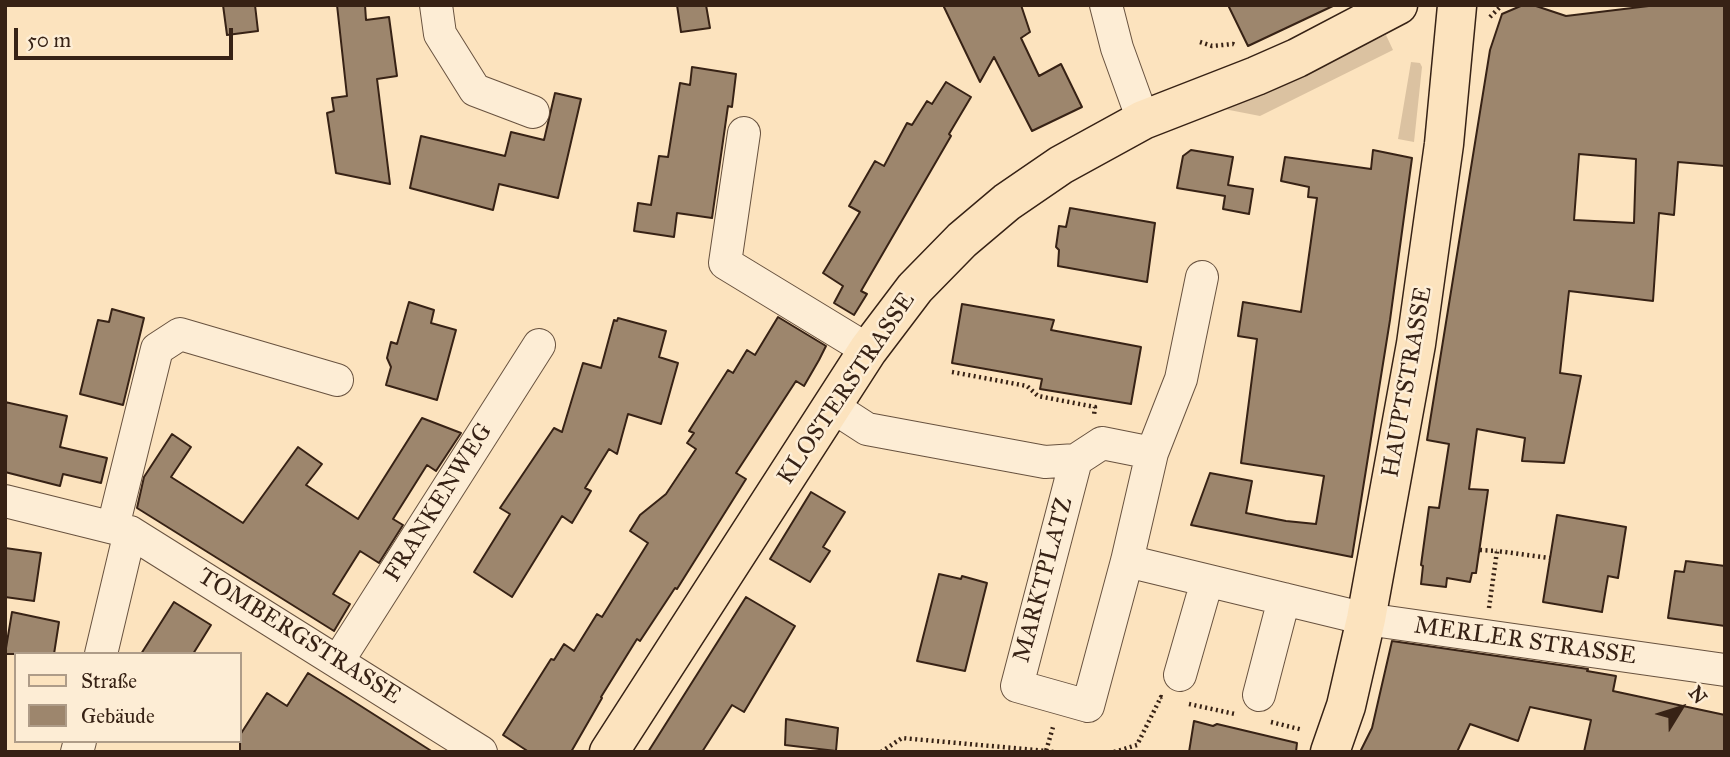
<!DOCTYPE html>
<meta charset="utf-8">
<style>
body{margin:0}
#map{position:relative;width:1730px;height:757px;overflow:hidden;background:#fce3be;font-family:"IM FELL Great Primer",serif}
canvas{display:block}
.frame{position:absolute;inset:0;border:7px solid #372215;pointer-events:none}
.legend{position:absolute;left:14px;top:652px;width:228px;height:91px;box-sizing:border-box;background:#fdedd5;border:2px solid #ae9c88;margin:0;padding:9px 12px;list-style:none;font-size:21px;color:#372215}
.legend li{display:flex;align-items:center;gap:14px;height:35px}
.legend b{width:35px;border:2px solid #ae9c88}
.north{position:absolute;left:1646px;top:673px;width:70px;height:70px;-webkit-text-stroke:5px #fdedd5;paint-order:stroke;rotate:52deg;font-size:19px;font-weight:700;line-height:28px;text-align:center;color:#372215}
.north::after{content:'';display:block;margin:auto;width:24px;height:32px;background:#372215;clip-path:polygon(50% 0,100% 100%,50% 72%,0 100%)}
.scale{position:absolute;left:14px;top:28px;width:219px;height:32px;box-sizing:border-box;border:4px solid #372215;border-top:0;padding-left:9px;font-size:21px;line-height:24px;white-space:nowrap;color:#372215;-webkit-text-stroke:5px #fdedd5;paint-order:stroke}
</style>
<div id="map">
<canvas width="1730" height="757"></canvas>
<div class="frame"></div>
<ul class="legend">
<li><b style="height:9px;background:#fce3be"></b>Straße</li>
<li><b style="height:19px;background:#9d866d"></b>Gebäude</li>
</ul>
<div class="north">N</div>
<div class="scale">50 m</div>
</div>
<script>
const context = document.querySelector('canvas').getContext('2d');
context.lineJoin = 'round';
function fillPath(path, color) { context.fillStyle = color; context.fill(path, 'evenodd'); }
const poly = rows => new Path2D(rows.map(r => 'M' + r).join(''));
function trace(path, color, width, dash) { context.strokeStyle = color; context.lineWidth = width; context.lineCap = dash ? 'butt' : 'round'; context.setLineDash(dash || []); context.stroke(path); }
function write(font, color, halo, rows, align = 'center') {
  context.font = font + ' "IM FELL Great Primer",serif'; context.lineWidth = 5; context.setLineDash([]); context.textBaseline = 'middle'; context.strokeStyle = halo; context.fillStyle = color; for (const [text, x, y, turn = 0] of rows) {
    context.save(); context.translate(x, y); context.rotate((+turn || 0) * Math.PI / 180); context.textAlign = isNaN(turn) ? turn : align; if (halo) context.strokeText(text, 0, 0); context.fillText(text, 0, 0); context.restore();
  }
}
fillPath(poly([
 [1386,35,1393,50,1260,116,1219,108,1291,78],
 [1411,62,1420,63,1422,67,1414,142,1398,139]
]), '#dbc2a1');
const building = poly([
 [223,5,255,5,258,31,227,35,223,5],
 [337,5,365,5,366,20,389,17,397,76,377,79,390,184,336,173,327,113,334,111,332,98,347,96,337,5],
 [677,5,706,5,710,28,681,32,677,5],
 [943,5,1021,5,1030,32,1021,38,1039,76,1061,64,1082,107,1032,131,994,57,980,82,943,5],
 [1228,5,1335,5,1248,46,1228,5],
 [1523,5,1533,5,1566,16,1657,5,1725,5,1725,166,1678,162,1674,215,1659,213,1653,301,1569,291,1560,373,1581,376,1564,463,1522,461,1525,438,1477,429,1469,489,1488,490,1476,573,1472,573,1470,582,1447,578,1446,587,1421,584,1423,566,1421,565,1429,507,1439,508,1449,444,1427,440,1490,50,1502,14,1523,5],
 [1579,154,1636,159,1634,223,1574,220,1579,154],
 [692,67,736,74,732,107,728,106,712,218,677,213,674,237,634,231,638,203,651,205,659,156,668,157,680,83,690,85,692,67],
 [946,82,971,97,949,134,951,136,861,291,867,294,854,315,834,303,843,286,823,273,860,212,849,206,875,161,884,166,907,123,912,125,927,101,932,104,946,82],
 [555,93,581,99,558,198,499,184,493,210,410,188,421,136,505,156,511,132,544,140,555,93],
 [1191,150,1233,157,1228,185,1253,189,1249,214,1223,209,1225,196,1177,188,1183,156,1191,150],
 [1373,150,1412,158,1390,320,1352,557,1191,525,1210,473,1252,481,1246,513,1286,521,1316,524,1324,476,1241,463,1257,339,1238,336,1243,302,1301,312,1317,198,1308,197,1309,187,1281,181,1285,157,1371,169,1373,150],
 [1070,208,1155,223,1147,282,1058,266,1059,250,1056,247,1059,226,1066,227,1070,208],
 [409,302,434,310,431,323,456,330,437,400,386,385,391,367,387,358,391,342,397,344,409,302],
 [962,304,1054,320,1051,330,1141,347,1131,404,1040,389,1042,379,952,363,962,304],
 [112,309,144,318,123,405,80,394,98,320,109,322,112,309],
 [778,317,826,346,819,360,804,386,796,381,736,473,746,479,677,589,675,588,640,641,637,639,601,697,602,698,571,752,529,752,503,735,551,659,554,660,564,644,574,651,597,614,602,617,648,543,630,531,640,515,666,494,696,449,687,443,694,433,689,431,728,370,733,373,747,350,755,355,778,317],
 [618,318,666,331,659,357,678,363,661,424,628,414,617,454,609,449,585,488,591,491,572,523,562,516,512,597,474,572,510,514,500,508,554,428,562,432,583,363,601,368,614,320,617,321,618,318],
 [5,402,67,416,60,447,107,458,101,483,63,474,60,486,5,472,5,402],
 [422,418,461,433,436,471,427,465,393,519,403,525,379,563,360,551,333,594,350,604,334,631,137,508,144,477,172,434,191,447,171,477,243,523,298,447,322,464,306,485,358,519,422,418],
 [811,492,845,512,823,547,830,551,810,582,770,559,811,492],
 [1557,515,1626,527,1618,578,1608,576,1602,612,1543,602,1557,515],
 [5,548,41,553,34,601,5,597,5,548],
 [1686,561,1725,566,1725,626,1668,618,1675,571,1684,572,1686,561],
 [939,574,961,579,962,576,987,583,965,671,917,661,939,574],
 [746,597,795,626,744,712,732,705,702,752,648,752,746,597],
 [174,602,211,625,193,654,141,654,174,602],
 [12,612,59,622,54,654,5,654,12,612],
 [1392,641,1588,669,1587,671,1616,676,1613,691,1725,715,1725,752,1584,752,1591,720,1530,707,1518,741,1470,724,1457,752,1360,752,1372,728,1392,641],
 [308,673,345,696,433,752,240,752,240,735,267,693,287,706,308,673],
 [786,719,838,728,836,751,785,745,786,719],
 [1194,721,1213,726,1217,724,1297,743,1296,752,1189,752,1194,721]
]);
fillPath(building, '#9d866d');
trace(building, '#372215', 2);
const minor = poly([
 [436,5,440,34,475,90,533,112],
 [1106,5,1117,48,1143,120],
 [744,133,725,263,868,350],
 [833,407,867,429,1045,462,1076,460],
 [1102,443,1152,453,1127,561,1088,706,1017,686,1076,460,1102,443],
 [1152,453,1181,379,1202,277],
 [5,501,130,532,481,752],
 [113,527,157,349,180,334,337,380],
 [1127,561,1366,619,1725,670],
 [101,654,130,532],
 [338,661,539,345],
 [1180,675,1207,581],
 [1259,695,1284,599],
 [77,752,80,741]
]);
const major = poly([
 [609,752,868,350,915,288,962,240,1007,202,1061,165,1143,120,1256,76,1297,58,1398,5],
 [1330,752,1346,706,1366,619,1416,344,1444,144,1457,6]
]);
trace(minor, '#68523f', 34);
trace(major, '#372215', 41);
trace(poly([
 [1490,17,1502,5],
 [1200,42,1212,46,1233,44,1237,46],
 [952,372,1027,386,1038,396,1095,407,1094,415],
 [1480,550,1497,551],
 [1489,608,1497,551,1550,558],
 [1189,704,1235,714],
 [1271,722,1303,730],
 [1046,751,1054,752],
 [881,752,902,738,1046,751,1053,727],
 [1114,752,1137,745,1161,697,1163,698]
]), '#372215', 4.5, [2, 3.5]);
trace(minor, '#fdedd5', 32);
trace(major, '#fce3be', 38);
write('24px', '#372215', '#fdedd5', [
 ["HAUPTSTRASSE",1408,382,-80],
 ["KLOSTERSTRASSE",847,389,-56],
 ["FRANKENWEG",439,503,-58],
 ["MARKTPLATZ",1044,580,-75],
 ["TOMBERGSTRASSE",299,637,32],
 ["MERLER STRASSE",1525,642,8]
]);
</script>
